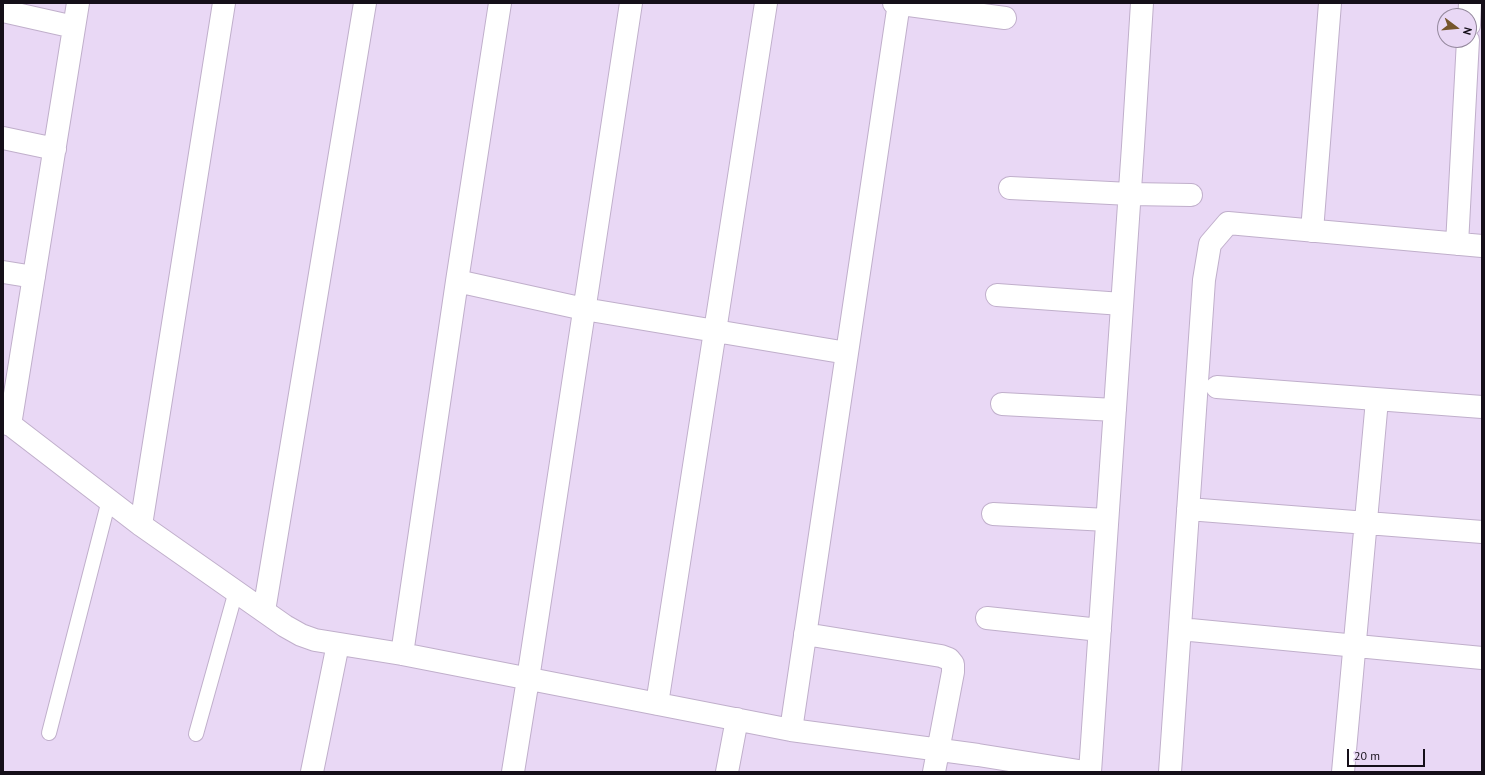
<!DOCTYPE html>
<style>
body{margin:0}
#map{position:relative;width:1485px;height:775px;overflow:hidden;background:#e9d8f5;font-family:"PT Sans",sans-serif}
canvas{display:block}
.frame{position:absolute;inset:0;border:4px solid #150f19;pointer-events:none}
.north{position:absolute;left:1437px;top:8px;width:40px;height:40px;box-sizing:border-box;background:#e9d8f5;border:1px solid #94889d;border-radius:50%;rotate:106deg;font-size:11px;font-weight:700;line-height:16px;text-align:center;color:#150f19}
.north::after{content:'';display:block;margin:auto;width:14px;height:18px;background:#76552c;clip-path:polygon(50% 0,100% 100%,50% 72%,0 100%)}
.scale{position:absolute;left:1347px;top:749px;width:78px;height:18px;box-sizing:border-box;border:2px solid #150f19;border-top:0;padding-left:5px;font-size:12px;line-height:14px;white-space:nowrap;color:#150f19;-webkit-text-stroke:3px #e9d8f5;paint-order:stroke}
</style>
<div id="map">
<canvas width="1485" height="775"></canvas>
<div class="frame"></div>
<div class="north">N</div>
<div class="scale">20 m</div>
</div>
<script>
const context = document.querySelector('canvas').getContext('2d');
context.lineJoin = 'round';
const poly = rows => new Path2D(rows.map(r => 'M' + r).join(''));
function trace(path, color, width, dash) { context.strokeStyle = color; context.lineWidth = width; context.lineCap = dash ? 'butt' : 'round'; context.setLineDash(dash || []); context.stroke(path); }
const service = poly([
 [49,733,109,500],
 [196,734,236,591]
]);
const minor = poly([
 [894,3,1005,18],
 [3,11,74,27],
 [1469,25,1470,3],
 [3,138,55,149],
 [1010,188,1130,194,1191,195],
 [1312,231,1330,3],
 [1457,244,1468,40],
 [3,272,34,277],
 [457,281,584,309,847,353],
 [997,295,1122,304],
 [1217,387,1482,407],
 [1002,404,1115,410],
 [3,419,141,525,285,626,301,635,315,640,402,654,791,730,978,755,1085,772],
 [10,425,78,3],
 [1188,509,1482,532],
 [993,514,1107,520],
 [141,525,224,3],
 [264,611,365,3],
 [987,618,1100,630],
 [1180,629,1482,658],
 [805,634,941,656,949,659,953,664,953,672,934,772],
 [402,654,457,281,500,3],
 [657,704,766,3],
 [791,730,899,3],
 [312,772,338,644],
 [513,772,528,679,631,3],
 [727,772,737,719],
 [1090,772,1133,146,1142,3],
 [1170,772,1204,280,1210,244,1228,223,1482,246],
 [1343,772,1377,400]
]);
trace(service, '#c0afcb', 16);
trace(minor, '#c0afcb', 24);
trace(service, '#fff', 14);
trace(minor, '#fff', 22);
</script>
